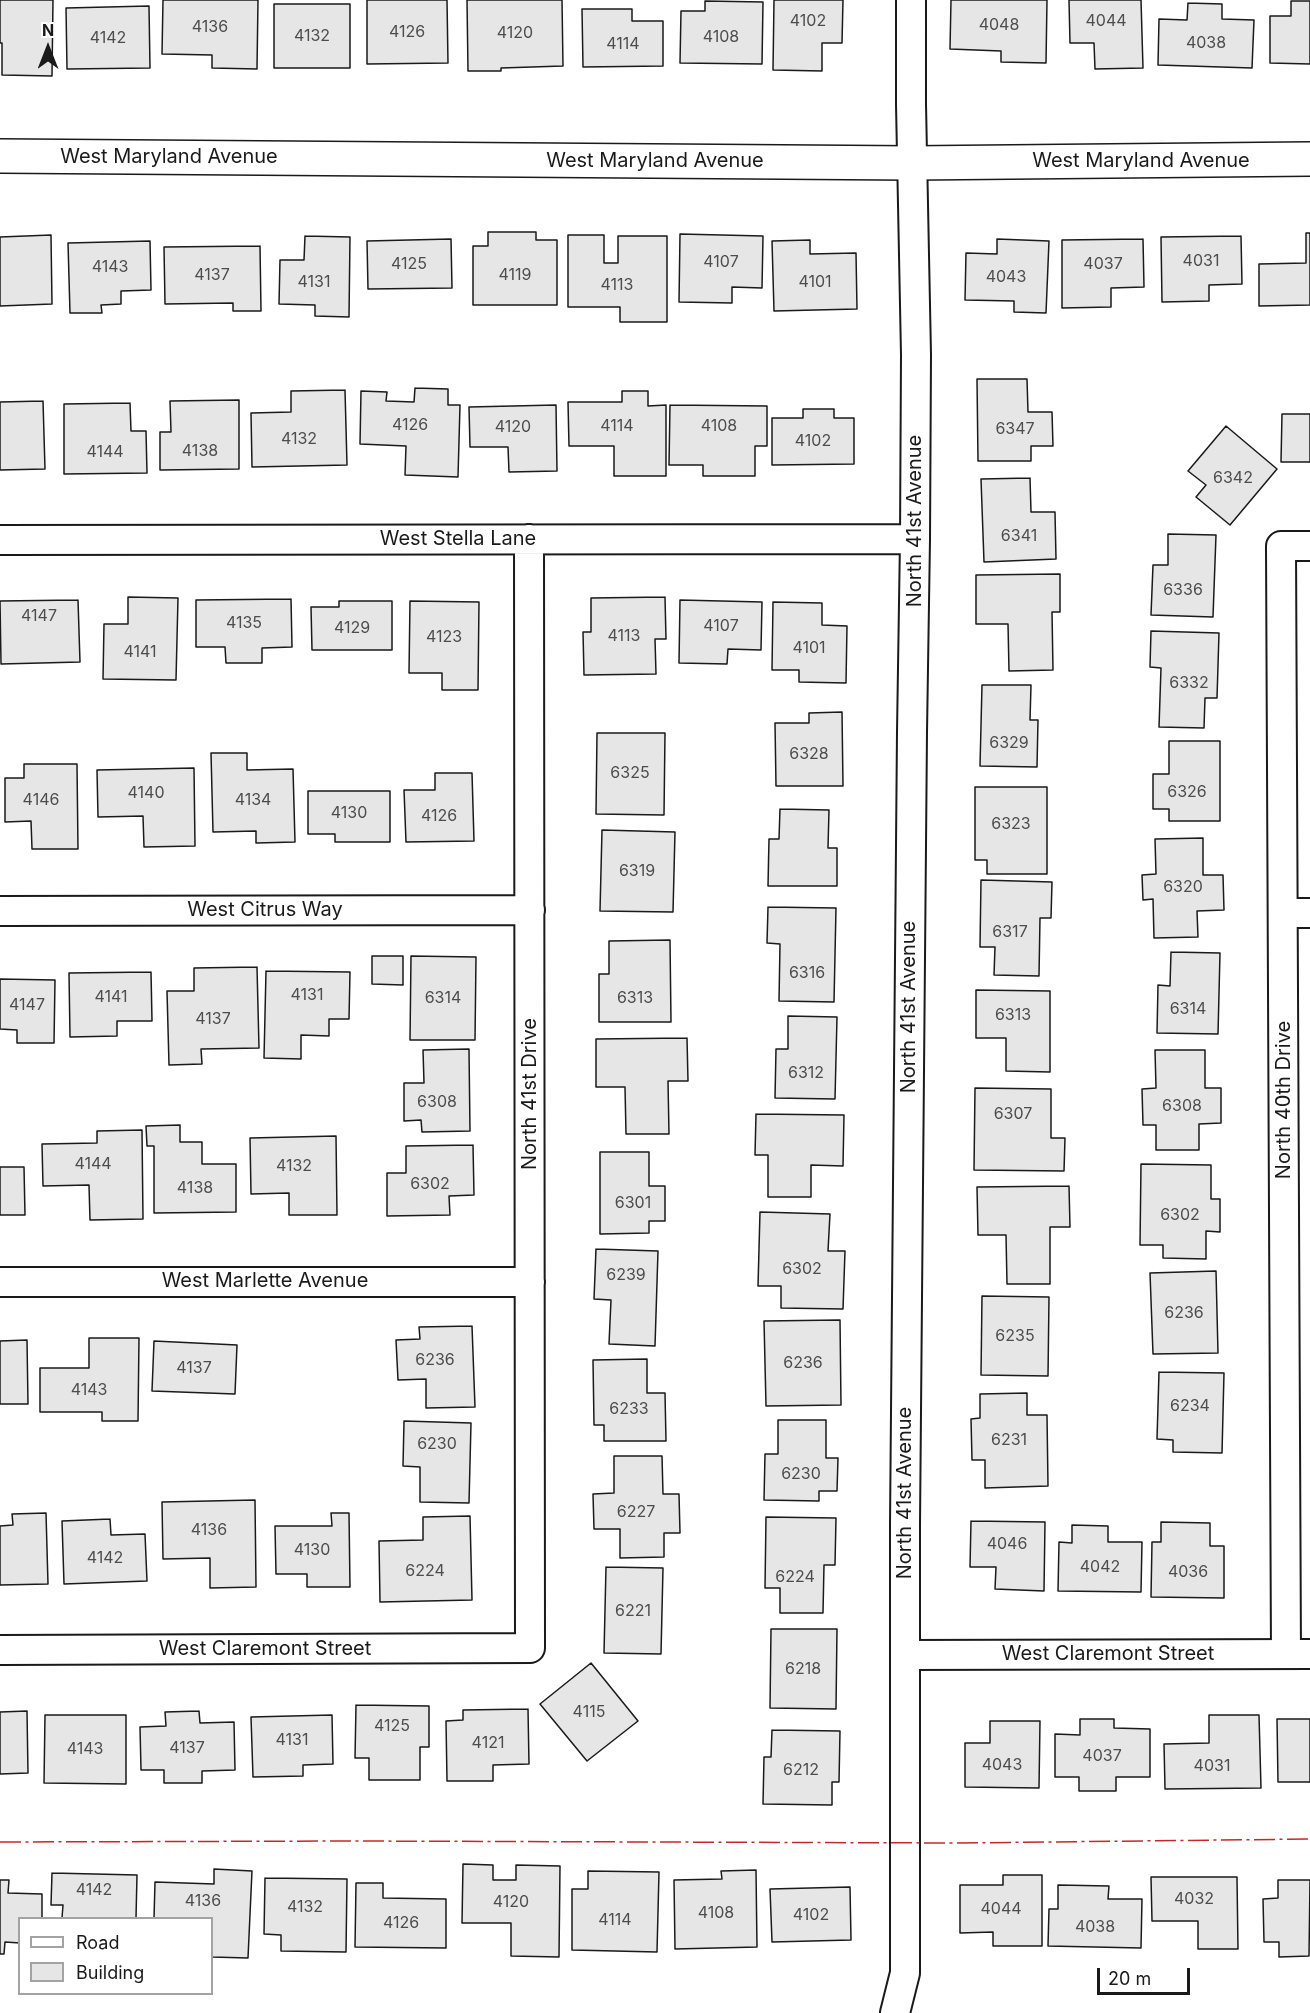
<!DOCTYPE html>
<style>
body{margin:0}
#map{position:relative;width:1310px;height:2013px;overflow:hidden;background:#fff;font-family:Inter,sans-serif}
canvas{display:block}
.legend{position:absolute;left:18px;top:1917px;width:195px;height:78px;box-sizing:border-box;background:#fff;border:2px solid #a3a3a3;margin:0;padding:8px 10px;list-style:none;font-size:18px;color:#1a1a1a}
.legend li{display:flex;align-items:center;gap:12px;height:30px}
.legend b{width:30px;border:2px solid #a3a3a3}
.north{position:absolute;left:18px;top:18px;width:60px;height:60px;-webkit-text-stroke:4px #fff;paint-order:stroke;rotate:0deg;font-size:16px;font-weight:700;line-height:24px;text-align:center;color:#1a1a1a}
.north::after{content:'';display:block;margin:auto;width:21px;height:27px;background:#1a1a1a;clip-path:polygon(50% 0,100% 100%,50% 72%,0 100%)}
.scale{position:absolute;left:1097px;top:1968px;width:93px;height:27px;box-sizing:border-box;border:3px solid #1a1a1a;border-top:0;padding-left:8px;font-size:18px;line-height:21px;white-space:nowrap;color:#1a1a1a;-webkit-text-stroke:4px #fff;paint-order:stroke}
</style>
<div id="map">
<canvas width="1310" height="2013"></canvas>
<ul class="legend">
<li><b style="height:8px;background:#fff"></b>Road</li>
<li><b style="height:16px;background:#e6e6e6"></b>Building</li>
</ul>
<div class="north">N</div>
<div class="scale">20 m</div>
</div>
<script>
const context = document.querySelector('canvas').getContext('2d');
context.lineJoin = 'round';
function fillPath(path, color) { context.fillStyle = color; context.fill(path, 'evenodd'); }
const poly = rows => new Path2D(rows.map(r => 'M' + r).join(''));
function trace(path, color, width, dash) { context.strokeStyle = color; context.lineWidth = width; context.lineCap = dash ? 'butt' : 'round'; context.setLineDash(dash || []); context.stroke(path); }
function write(font, color, halo, rows, align = 'center') {
  context.font = font + ' Inter,sans-serif'; context.lineWidth = 4.5; context.setLineDash([]); context.textBaseline = 'middle'; context.strokeStyle = halo; context.fillStyle = color; for (const [text, x, y, turn = 0] of rows) {
    context.save(); context.translate(x, y); context.rotate((+turn || 0) * Math.PI / 180); context.textAlign = isNaN(turn) ? turn : align; if (halo) context.strokeText(text, 0, 0); context.fillText(text, 0, 0); context.restore();
  }
}
const building = poly([
 [0,0,53,0,52,76,2,75,2,43,0,43,0,0],
 [163,0,258,0,257,69,212,68,212,55,162,54,163,0],
 [367,0,447,0,448,63,367,64,367,0],
 [467,0,562,0,563,66,501,68,501,71,468,71,467,0],
 [774,0,843,0,842,43,822,43,822,71,773,70,774,0],
 [951,0,1047,0,1046,63,1001,62,1001,51,950,49,951,0],
 [1069,0,1141,0,1143,68,1095,69,1094,43,1070,43,1069,0],
 [705,1,763,2,762,64,680,63,681,11,705,11,705,1],
 [1291,1,1310,1,1310,64,1270,63,1270,16,1291,16,1291,1],
 [1188,3,1222,4,1222,19,1254,20,1252,68,1158,65,1159,19,1187,20,1188,3],
 [274,4,350,4,350,68,274,68,274,4],
 [149,6,150,68,67,69,66,8,149,6],
 [582,9,632,9,632,21,663,21,663,66,583,67,582,9],
 [488,232,536,232,536,240,557,240,557,305,473,305,473,246,488,246,488,232],
 [1306,233,1310,233,1310,305,1259,306,1259,264,1306,263,1306,233],
 [680,234,763,236,762,288,732,287,732,303,679,302,680,234],
 [51,235,52,304,0,306,0,237,51,235],
 [568,235,604,235,604,263,618,263,618,236,667,236,667,322,620,322,620,307,568,307,568,235],
 [305,236,350,237,349,317,315,316,315,305,279,304,280,260,304,260,305,236],
 [1241,236,1242,284,1209,285,1209,301,1162,302,1161,237,1241,236],
 [451,239,452,288,368,289,367,241,451,239],
 [997,239,1049,241,1046,313,1014,312,1014,301,965,300,966,253,997,254,997,239],
 [1143,239,1144,287,1111,288,1111,307,1062,308,1062,240,1143,239],
 [810,240,810,254,856,253,857,309,774,311,772,241,810,240],
 [150,241,151,290,121,291,121,304,101,305,102,313,70,313,68,243,150,241],
 [260,246,261,311,233,311,233,303,165,304,164,247,260,246],
 [977,379,1027,379,1028,412,1052,412,1053,446,1031,446,1031,461,978,461,977,379],
 [415,388,448,389,448,405,460,405,458,477,405,475,406,446,360,444,361,391,387,392,386,401,414,402,415,388],
 [345,390,347,465,252,467,251,413,291,412,291,391,345,390],
 [622,391,648,391,648,406,666,405,666,476,614,476,614,446,569,446,568,402,622,402,622,391],
 [239,400,239,469,160,470,160,432,171,432,170,401,239,400],
 [43,401,45,469,0,470,0,402,43,401],
 [130,403,131,431,146,431,147,473,64,474,64,404,130,403],
 [556,405,557,471,509,472,508,447,470,447,469,407,556,405],
 [670,405,767,406,767,446,755,446,755,476,703,476,703,465,669,465,670,405],
 [803,409,834,409,834,418,854,418,854,464,772,465,772,418,803,418,803,409],
 [1282,414,1310,414,1310,462,1281,462,1282,414],
 [1226,426,1277,469,1230,525,1196,497,1206,485,1188,471,1226,426],
 [1030,478,1031,512,1055,512,1056,559,984,562,981,479,1030,478],
 [1168,534,1216,535,1213,617,1151,615,1153,565,1168,565,1168,534],
 [1060,574,1060,612,1052,612,1053,670,1009,671,1008,624,976,624,976,575,1060,574],
 [128,597,178,598,176,680,103,679,104,624,128,624,128,597],
 [665,597,666,639,655,639,656,674,584,675,583,632,591,632,591,598,665,597],
 [291,599,292,647,262,648,262,663,226,663,225,647,196,647,196,600,291,599],
 [78,600,80,662,1,664,0,601,78,600],
 [680,600,762,602,761,650,728,649,727,664,679,663,680,600],
 [339,601,392,601,392,650,312,650,311,607,339,607,339,601],
 [410,601,479,602,478,690,442,690,442,673,409,673,410,601],
 [773,602,822,603,822,625,847,626,846,683,799,682,799,670,772,670,773,602],
 [1151,631,1219,633,1217,698,1205,698,1204,728,1159,727,1161,668,1150,667,1151,631],
 [982,685,1031,685,1030,720,1038,720,1037,767,980,766,982,685],
 [842,712,843,786,776,786,775,723,809,723,809,713,842,712],
 [597,733,665,733,664,815,596,814,597,733],
 [1169,741,1220,741,1220,821,1169,821,1169,809,1153,809,1153,774,1169,774,1169,741],
 [211,753,247,753,247,770,293,769,295,842,256,843,256,831,213,832,211,753],
 [24,764,77,764,78,849,32,849,31,821,5,822,5,778,24,778,24,764],
 [194,768,195,846,144,847,143,816,98,817,97,770,194,768],
 [435,773,472,773,474,841,406,842,404,790,435,790,435,773],
 [975,787,1047,787,1047,874,987,874,987,860,975,860,975,787],
 [308,791,390,791,390,842,335,842,335,834,308,834,308,791],
 [780,809,829,810,828,848,837,848,837,886,768,886,769,839,779,839,780,809],
 [602,830,675,832,673,912,600,911,602,830],
 [1203,838,1203,875,1223,875,1224,910,1197,911,1198,937,1154,938,1153,899,1143,900,1142,875,1156,874,1155,839,1203,838],
 [981,880,1052,882,1051,918,1040,918,1039,976,994,975,995,947,980,947,981,880],
 [768,907,836,908,834,1002,779,1001,780,944,767,943,768,907],
 [670,940,671,1022,599,1022,599,974,609,974,609,941,670,940],
 [1171,952,1220,953,1218,1034,1157,1033,1158,985,1170,986,1171,952],
 [372,956,403,956,403,985,372,984,372,956],
 [411,956,476,957,475,1040,410,1040,411,956],
 [257,967,259,1048,201,1049,202,1064,169,1065,167,991,194,991,194,968,257,967],
 [266,971,350,972,349,1019,329,1019,329,1036,301,1035,301,1059,264,1058,266,971],
 [151,972,152,1021,117,1021,117,1036,70,1037,69,973,151,972],
 [0,979,55,980,54,1043,17,1043,17,1030,0,1029,0,979],
 [976,990,1050,991,1050,1072,1006,1071,1006,1038,976,1038,976,990],
 [788,1016,837,1017,835,1099,775,1098,776,1049,788,1049,788,1016],
 [687,1038,688,1081,668,1081,669,1134,626,1134,625,1087,596,1087,596,1039,687,1038],
 [469,1049,470,1131,422,1132,421,1120,404,1121,404,1083,424,1083,423,1050,469,1049],
 [1155,1050,1205,1050,1205,1088,1221,1088,1221,1123,1199,1124,1199,1150,1156,1150,1156,1125,1143,1125,1142,1089,1156,1088,1155,1050],
 [975,1088,1051,1089,1051,1138,1065,1138,1064,1171,974,1170,975,1088],
 [756,1114,844,1115,843,1166,811,1165,811,1197,768,1197,768,1155,755,1155,756,1114],
 [180,1125,180,1142,202,1142,202,1164,236,1164,236,1212,154,1213,154,1146,147,1146,146,1126,180,1125],
 [142,1130,143,1219,90,1220,89,1185,43,1186,42,1144,97,1143,97,1131,142,1130],
 [336,1136,337,1215,289,1215,289,1193,251,1194,250,1138,336,1136],
 [473,1145,474,1195,449,1196,450,1215,387,1216,387,1173,406,1173,406,1146,473,1145],
 [600,1152,649,1152,649,1186,665,1186,665,1221,649,1221,649,1233,600,1234,600,1152],
 [1141,1164,1211,1165,1211,1199,1220,1199,1220,1232,1206,1231,1206,1259,1163,1258,1163,1245,1140,1245,1141,1164],
 [0,1167,24,1167,25,1215,0,1215,0,1167],
 [1069,1186,1070,1227,1050,1227,1050,1284,1007,1284,1006,1235,978,1235,977,1187,1069,1186],
 [760,1212,830,1214,828,1251,845,1251,843,1309,781,1308,781,1286,758,1286,760,1212],
 [596,1249,658,1251,655,1346,609,1344,611,1300,594,1299,596,1249],
 [1216,1271,1218,1353,1153,1354,1150,1273,1216,1271],
 [982,1296,1049,1297,1048,1376,981,1375,982,1296],
 [840,1320,841,1405,766,1406,764,1321,840,1320],
 [472,1326,475,1407,426,1408,426,1379,398,1380,396,1340,420,1339,419,1327,472,1326],
 [89,1338,139,1338,138,1421,102,1421,102,1412,40,1412,40,1368,89,1368,89,1338],
 [27,1340,28,1404,0,1404,0,1341,27,1340],
 [154,1341,237,1345,235,1394,152,1391,154,1341],
 [647,1359,647,1393,665,1393,666,1441,604,1441,604,1425,594,1425,593,1360,647,1359],
 [1159,1372,1224,1373,1222,1453,1173,1452,1173,1440,1157,1439,1159,1372],
 [1027,1393,1027,1415,1047,1415,1048,1486,985,1488,985,1460,972,1460,971,1419,980,1418,980,1394,1027,1393],
 [778,1420,826,1420,826,1458,838,1458,837,1491,819,1491,819,1501,764,1500,765,1454,778,1454,778,1420],
 [404,1421,471,1423,469,1503,420,1502,420,1467,403,1466,404,1421],
 [614,1456,662,1456,663,1494,679,1494,680,1533,664,1533,664,1557,620,1558,620,1529,594,1529,593,1494,614,1493,614,1456],
 [255,1500,256,1587,210,1588,210,1558,163,1559,162,1502,255,1500],
 [46,1513,48,1584,0,1585,0,1526,13,1525,12,1514,46,1513],
 [331,1513,349,1513,350,1587,307,1587,307,1574,276,1574,275,1526,332,1526,331,1513],
 [470,1516,472,1600,380,1602,379,1541,423,1540,423,1517,470,1516],
 [766,1517,836,1518,835,1565,824,1565,823,1613,780,1613,780,1588,765,1588,766,1517],
 [110,1519,111,1535,145,1534,147,1581,64,1584,62,1521,110,1519],
 [971,1521,1045,1522,1044,1591,995,1589,996,1567,970,1567,971,1521],
 [1161,1522,1210,1523,1210,1546,1224,1546,1224,1598,1151,1597,1152,1542,1161,1542,1161,1522],
 [1072,1525,1108,1526,1108,1542,1142,1542,1141,1592,1058,1591,1059,1542,1072,1543,1072,1525],
 [606,1567,663,1568,661,1654,604,1653,606,1567],
 [771,1629,837,1629,836,1709,770,1708,771,1629],
 [591,1663,638,1721,587,1761,540,1704,591,1663],
 [356,1705,429,1706,429,1747,420,1747,420,1780,369,1780,369,1758,355,1758,356,1705],
 [528,1709,529,1764,493,1765,493,1781,447,1781,446,1721,463,1720,463,1710,528,1709],
 [27,1711,28,1773,0,1774,0,1712,27,1711],
 [199,1711,200,1723,234,1722,235,1770,202,1771,202,1783,164,1783,164,1770,141,1770,140,1727,166,1726,165,1712,199,1711],
 [45,1715,126,1715,126,1784,44,1783,45,1715],
 [332,1715,333,1764,303,1765,303,1776,253,1777,251,1717,332,1715],
 [1209,1715,1259,1715,1261,1788,1165,1789,1164,1744,1209,1743,1209,1715],
 [1080,1719,1114,1719,1114,1728,1150,1729,1150,1777,1116,1777,1116,1791,1079,1791,1079,1777,1055,1777,1055,1734,1080,1735,1080,1719],
 [1277,1719,1310,1719,1310,1782,1278,1782,1277,1719],
 [990,1721,1040,1721,1039,1788,965,1787,965,1743,990,1743,990,1721],
 [772,1730,840,1731,839,1782,832,1782,832,1805,763,1804,764,1757,771,1757,772,1730],
 [463,1864,493,1865,493,1880,516,1880,516,1865,560,1866,559,1957,511,1956,511,1923,462,1923,463,1864],
 [214,1869,252,1871,248,1958,212,1957,212,1918,154,1918,155,1882,214,1884,214,1869],
 [756,1870,757,1947,675,1949,674,1880,722,1879,721,1871,756,1870],
 [588,1871,659,1872,657,1952,572,1950,572,1889,588,1889,588,1871],
 [52,1873,137,1875,136,1918,62,1918,63,1905,51,1905,52,1873],
 [1003,1875,1042,1875,1042,1946,993,1946,993,1932,960,1933,960,1885,1003,1885,1003,1875],
 [1151,1877,1237,1877,1238,1949,1198,1949,1198,1921,1152,1921,1151,1877],
 [265,1878,347,1879,346,1952,281,1951,281,1935,264,1934,265,1878],
 [0,1880,9,1880,8,1893,42,1894,42,1918,20,1918,20,1943,5,1942,4,1954,0,1954,0,1880],
 [1278,1880,1310,1880,1309,1956,1279,1957,1279,1942,1264,1942,1263,1899,1278,1898,1278,1880],
 [356,1883,383,1883,383,1898,446,1899,446,1948,355,1947,356,1883],
 [1058,1885,1109,1886,1108,1899,1142,1899,1141,1948,1048,1946,1049,1909,1058,1909,1058,1885],
 [850,1887,851,1940,772,1942,770,1889,850,1887]
]);
fillPath(building, '#e6e6e6');
trace(building, '#1a1a1a', 1.5);
const street = poly([
 [0,540,915,539],
 [0,911,530,910],
 [1283,913,1310,913],
 [0,1282,530,1282],
 [0,1650,530,1648,529,539],
 [1286,1654,1281,546,1310,546],
 [905,1655,1310,1654],
 [895,2013,905,1973,905,1524,912,732,915,539,916,355,911,104,911,0]
]);
const secondary = poly([
 [0,156,912,163,1310,159]
]);
trace(street, '#1a1a1a', 32);
trace(secondary, '#1a1a1a', 36);
trace(street, '#fff', 28);
trace(secondary, '#fff', 33);
trace(poly([
 [0,1842,353,1841,957,1843,1310,1839]
]), '#c62828', 1.5, [21, 4.5, 3, 4.5]);
write('16px', '#4d4d4d', null, [
 ["4102",808,21],
 ["4044",1106,21],
 ["4048",999,25],
 ["4136",210,27],
 ["4126",407,32],
 ["4120",515,33],
 ["4132",312,36],
 ["4108",721,37],
 ["4142",108,38],
 ["4038",1206,43],
 ["4114",623,44],
 ["4031",1201,261],
 ["4107",721,262],
 ["4125",409,264],
 ["4037",1103,264],
 ["4143",110,267],
 ["4137",212,275],
 ["4119",515,275],
 ["4043",1006,277],
 ["4131",314,282],
 ["4101",815,282],
 ["4113",617,285],
 ["4126",410,425],
 ["4114",617,426],
 ["4108",719,426],
 ["4120",513,427],
 ["6347",1015,429],
 ["4132",299,439],
 ["4102",813,441],
 ["4138",200,451],
 ["4144",105,452],
 ["6342",1233,478],
 ["6341",1019,536],
 ["6336",1183,590],
 ["4147",39,616],
 ["4135",244,623],
 ["4107",721,626],
 ["4129",352,628],
 ["4113",624,636],
 ["4123",444,637],
 ["4101",809,648],
 ["4141",140,652],
 ["6332",1189,683],
 ["6329",1009,743],
 ["6328",809,754],
 ["6325",630,773],
 ["6326",1187,792],
 ["4140",146,793],
 ["4146",41,800],
 ["4134",253,800],
 ["4130",349,813],
 ["4126",439,816],
 ["6323",1011,824],
 ["6319",637,871],
 ["6320",1183,887],
 ["6317",1010,932],
 ["6316",807,973],
 ["4131",307,995],
 ["4141",111,997],
 ["6314",443,998],
 ["6313",635,998],
 ["4147",27,1005],
 ["6314",1188,1009],
 ["6313",1013,1015],
 ["4137",213,1019],
 ["6312",806,1073],
 ["6308",437,1102],
 ["6308",1182,1106],
 ["6307",1013,1114],
 ["4144",93,1164],
 ["4132",294,1166],
 ["6302",430,1184],
 ["4138",195,1188],
 ["6301",633,1203],
 ["6302",1180,1215],
 ["6302",802,1269],
 ["6239",626,1275],
 ["6236",1184,1313],
 ["6235",1015,1336],
 ["6236",435,1360],
 ["6236",803,1363],
 ["4137",194,1368],
 ["4143",89,1390],
 ["6234",1190,1406],
 ["6233",629,1409],
 ["6231",1009,1440],
 ["6230",437,1444],
 ["6230",801,1474],
 ["6227",636,1512],
 ["4136",209,1530],
 ["4046",1007,1544],
 ["4130",312,1550],
 ["4142",105,1558],
 ["4042",1100,1567],
 ["6224",425,1571],
 ["4036",1188,1572],
 ["6224",795,1577],
 ["6221",633,1611],
 ["6218",803,1669],
 ["4115",589,1712],
 ["4125",392,1726],
 ["4131",292,1740],
 ["4121",488,1743],
 ["4137",187,1748],
 ["4143",85,1749],
 ["4037",1102,1756],
 ["4043",1002,1765],
 ["4031",1212,1766],
 ["6212",801,1770],
 ["4142",94,1890],
 ["4032",1194,1899],
 ["4136",203,1901],
 ["4120",511,1902],
 ["4132",305,1907],
 ["4044",1001,1909],
 ["4108",716,1913],
 ["4102",811,1915],
 ["4114",615,1920],
 ["4126",401,1923],
 ["4038",1095,1927]
]);
write('20px', '#1a1a1a', '#fff', [
 ["West Maryland Avenue",169,157],
 ["West Maryland Avenue",655,161],
 ["West Maryland Avenue",1141,161],
 ["North 41st Avenue",915,521,-90],
 ["West Stella Lane",458,539],
 ["West Citrus Way",265,910],
 ["North 41st Avenue",909,1007,-90],
 ["North 41st Drive",530,1094,-90],
 ["North 40th Drive",1284,1100,-90],
 ["West Marlette Avenue",265,1281],
 ["North 41st Avenue",905,1493,-90],
 ["West Claremont Street",265,1649],
 ["West Claremont Street",1108,1654]
]);
</script>
